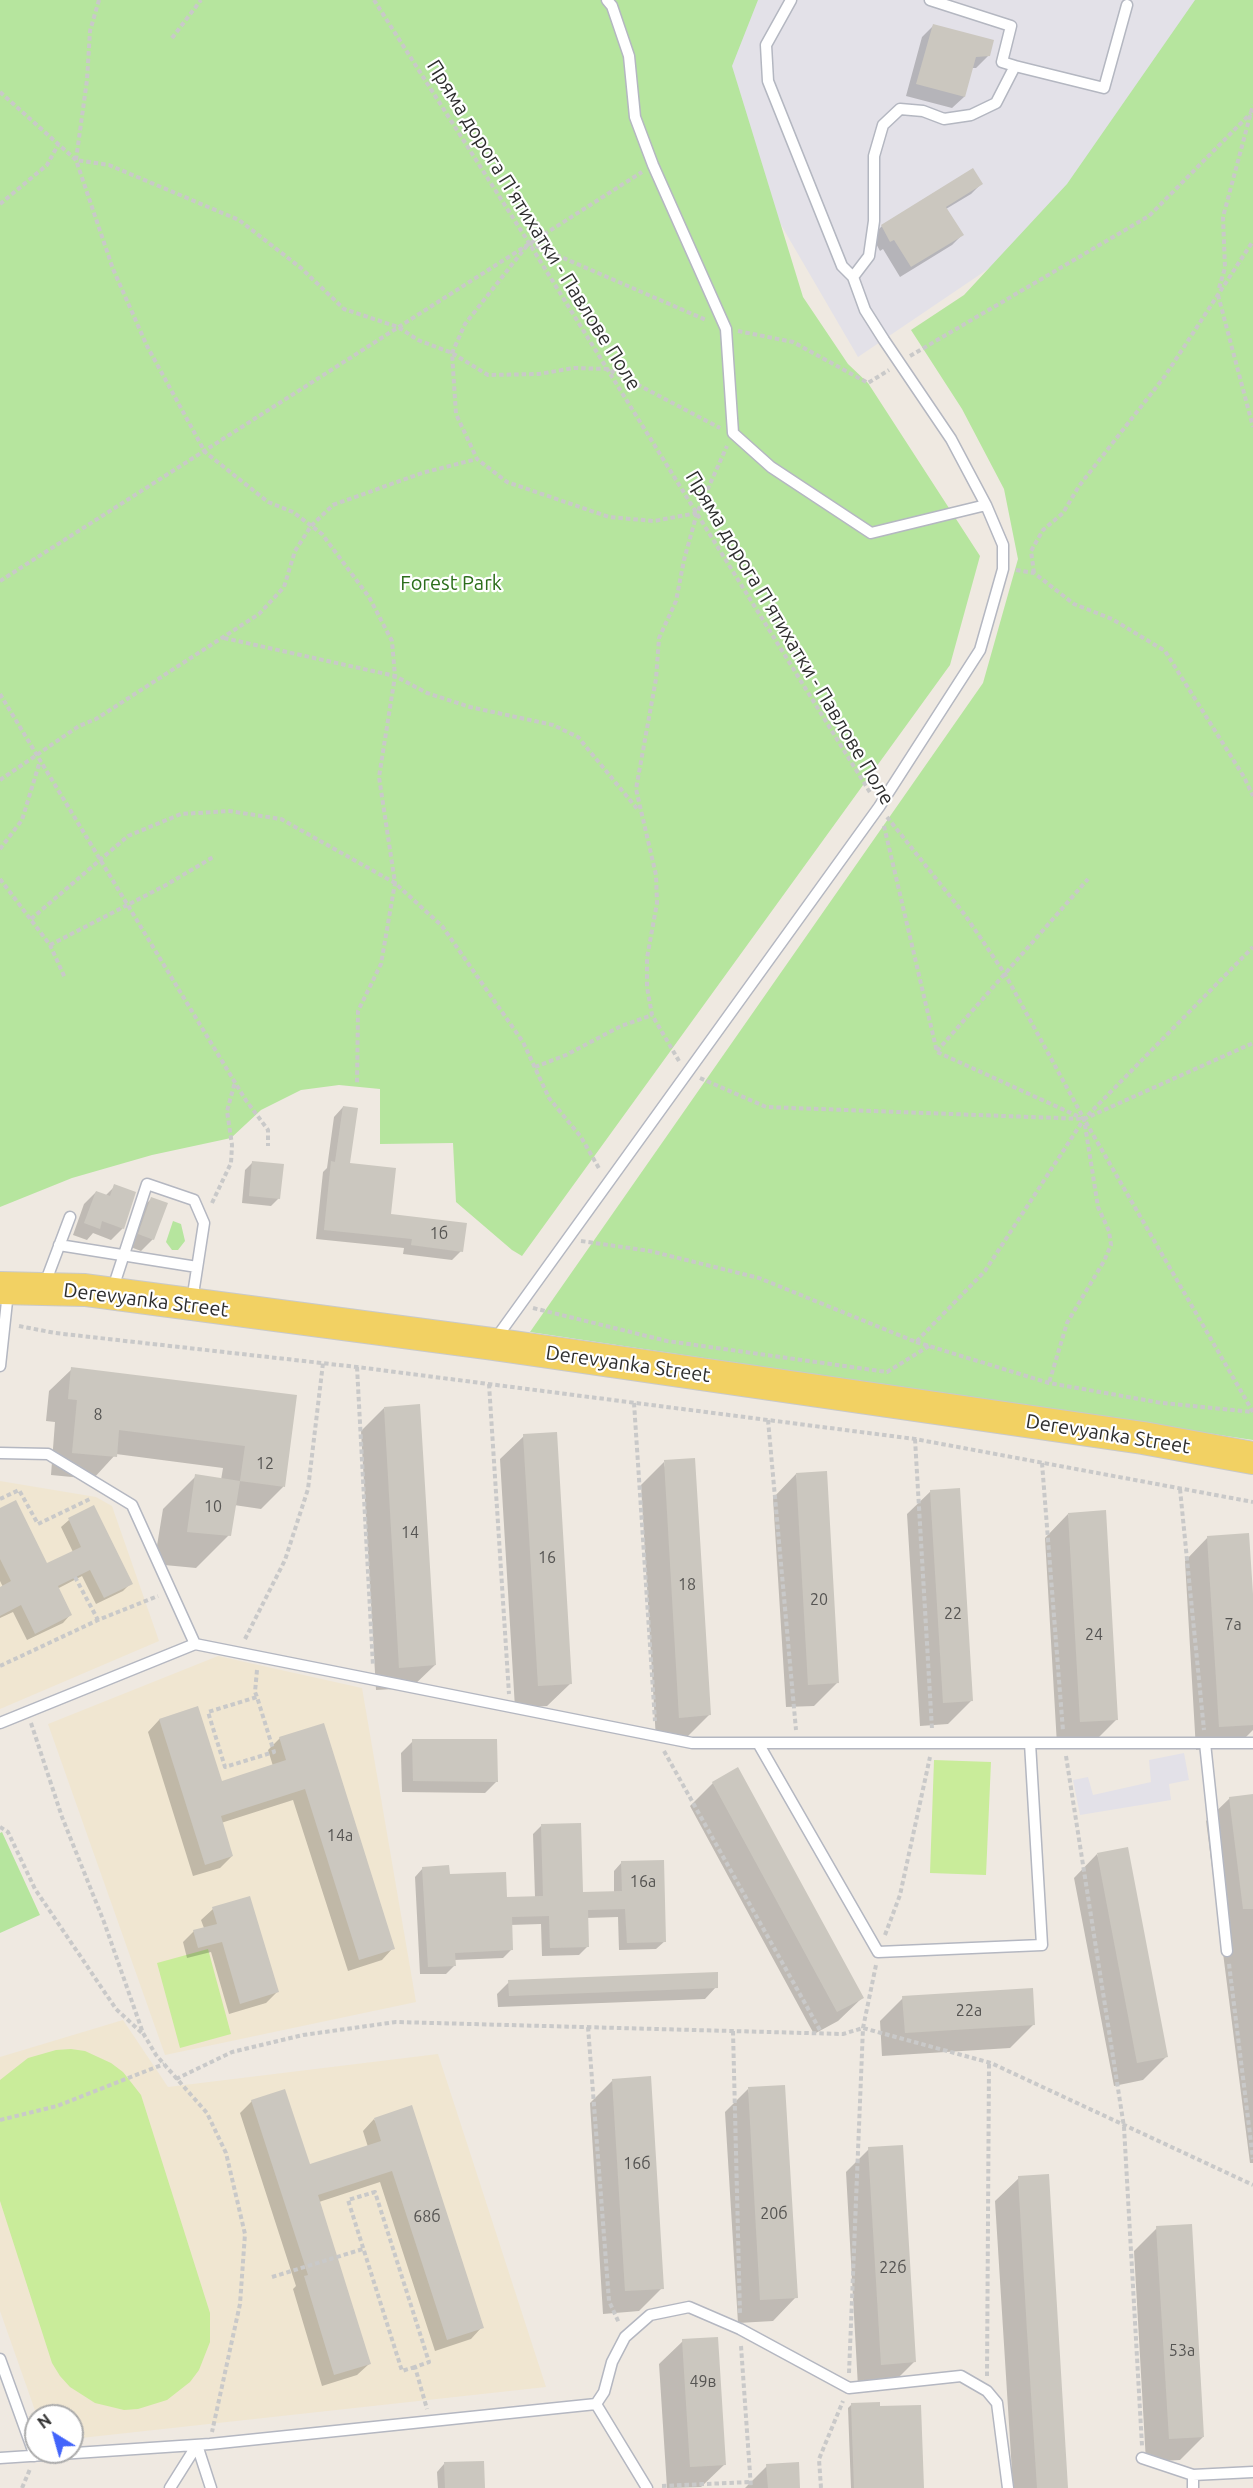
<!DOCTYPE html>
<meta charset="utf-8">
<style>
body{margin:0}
#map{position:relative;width:1253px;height:2488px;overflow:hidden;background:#efe9e1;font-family:Ubuntu,sans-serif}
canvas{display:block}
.north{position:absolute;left:24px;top:2404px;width:60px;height:60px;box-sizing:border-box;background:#fff;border:2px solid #ababab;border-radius:50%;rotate:323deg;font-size:16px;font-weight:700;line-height:24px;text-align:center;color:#2e2e2e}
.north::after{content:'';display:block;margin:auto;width:21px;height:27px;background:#4264fb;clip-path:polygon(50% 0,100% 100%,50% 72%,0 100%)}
</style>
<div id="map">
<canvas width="1253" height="2488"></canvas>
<div class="north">N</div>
</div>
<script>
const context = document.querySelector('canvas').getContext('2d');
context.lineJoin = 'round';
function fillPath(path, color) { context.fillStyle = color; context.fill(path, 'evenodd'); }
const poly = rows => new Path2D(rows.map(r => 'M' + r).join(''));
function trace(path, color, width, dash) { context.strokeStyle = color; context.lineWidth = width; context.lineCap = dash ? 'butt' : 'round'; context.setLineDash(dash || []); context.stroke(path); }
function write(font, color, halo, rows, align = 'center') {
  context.font = font + ' Ubuntu,sans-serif'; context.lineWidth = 4.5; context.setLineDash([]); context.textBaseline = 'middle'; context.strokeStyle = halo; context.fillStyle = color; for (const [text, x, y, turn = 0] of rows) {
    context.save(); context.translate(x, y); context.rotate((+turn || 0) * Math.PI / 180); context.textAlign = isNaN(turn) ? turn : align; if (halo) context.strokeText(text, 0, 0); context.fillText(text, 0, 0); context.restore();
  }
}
fillPath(poly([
 [650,0,1253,0,1232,104,858,357],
 [1184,1753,1189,1780,1169,1784,1171,1800,1080,1815,1073,1780,1088,1777,1093,1795,1151,1782,1149,1760]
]), '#e3e1e8');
fillPath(poly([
 [0,1481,96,1497,112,1506,159,1641,0,1709],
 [218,1656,362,1688,416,2002,165,2055,48,1724],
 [123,2020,168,2087,438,2054,546,2387,72,2439,72,2416,37,2416,0,2311,0,2057]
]), '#f0e6d1');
fillPath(poly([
 [0,0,758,0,732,66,803,297,848,364,868,383,980,556,950,665,522,1256,512,1250,456,1202,453,1143,380,1144,380,1089,339,1085,301,1090,261,1110,231,1138,152,1155,72,1178,0,1207],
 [1195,0,1253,0,1253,1440,530,1332,983,683,1018,559,1004,489,962,409,911,330,964,295,1067,184],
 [173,1221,181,1224,185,1241,178,1250,172,1250,166,1242],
 [2,1832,40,1915,0,1933,0,1833]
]), '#b6e59e');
fillPath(poly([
 [934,1760,991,1762,986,1875,930,1873],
 [208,1949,231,2034,180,2048,157,1963],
 [71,2049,85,2051,111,2063,123,2072,141,2095,210,2313,210,2342,199,2370,190,2382,167,2400,138,2409,124,2410,95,2403,70,2387,60,2376,52,2363,0,2201,0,2080,28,2058,56,2050]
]), '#c9ec9a');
fillPath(poly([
 [934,25,988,56,976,68,972,68,964,97,952,108,906,96,922,37],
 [981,184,971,194,946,209,962,235,952,245,900,277,883,249,880,251,872,236,882,226],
 [343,1107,349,1164,389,1215,461,1251,452,1260,403,1254,404,1248,316,1239,323,1172,327,1168,334,1117],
 [252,1163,279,1198,271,1206,242,1203,245,1170],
 [115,1186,123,1228,111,1240,93,1233,87,1240,73,1235,84,1204,96,1192,105,1196],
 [151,1199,153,1239,141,1251,128,1246,139,1211],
 [72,1369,295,1397,283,1487,261,1509,234,1505,229,1535,196,1568,154,1564,163,1509,196,1476,221,1480,223,1468,116,1454,93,1479,51,1475,55,1422,46,1421,49,1391],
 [384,1408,435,1665,411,1688,376,1690,361,1431],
 [524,1436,571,1683,547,1706,515,1708,500,1459],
 [664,1462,709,1715,686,1738,656,1740,641,1485],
 [796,1474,838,1682,814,1706,786,1707,773,1498],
 [931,1491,971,1701,948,1724,920,1726,907,1514],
 [93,1507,131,1583,123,1591,96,1604,82,1576,57,1589,70,1615,63,1623,27,1640,13,1612,0,1618,0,1588,3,1587,0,1581,0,1510,46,1565,73,1552,61,1527,69,1520],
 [1068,1514,1117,1719,1093,1743,1057,1745,1045,1538],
 [1208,1537,1253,1619,1253,1730,1236,1747,1196,1750,1185,1561],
 [197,1708,221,1783,273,1766,268,1750,280,1738,393,1948,382,1960,348,1971,293,1800,221,1823,232,1856,220,1868,193,1876,148,1732,159,1720],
 [413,1741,497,1781,485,1793,402,1792,401,1753],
 [713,1783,862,1998,838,2021,814,2034,690,1806],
 [1253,1795,1253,2163,1250,2163,1206,1821,1230,1798],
 [542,1825,582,1894,614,1893,614,1871,622,1862,665,1941,656,1949,619,1950,618,1917,586,1918,587,1947,579,1955,542,1956,541,1924,510,1925,511,1950,503,1958,454,1960,454,1966,446,1974,420,1974,415,1877,423,1868,505,1898,535,1897,533,1834],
 [1097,1854,1166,2057,1143,2080,1114,2086,1074,1878],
 [213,1909,277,1992,266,2003,229,2014,211,1952,187,1958,183,1942,194,1931,204,1928,201,1920],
 [509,1982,716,1987,705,1999,498,2007,497,1994],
 [903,1998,1033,2025,1010,2048,882,2056,880,2021],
 [613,2080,662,2288,639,2311,603,2314,590,2103],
 [748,2089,796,2297,773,2321,738,2323,725,2112],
 [252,2101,309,2166,368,2147,363,2131,374,2119,482,2327,471,2339,435,2351,380,2182,319,2202,369,2364,357,2375,322,2386,293,2289,296,2286,240,2113],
 [869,2149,914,2362,891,2385,858,2387,846,2172],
 [1019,2178,1066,2488,1013,2488,995,2201],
 [1157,2228,1203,2437,1180,2460,1146,2462,1134,2251],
 [683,2341,725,2464,701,2487,667,2488,659,2364],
 [852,2404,923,2488,851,2488,848,2408],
 [444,2464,484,2488,438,2488,437,2472],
 [767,2466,799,2488,745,2488]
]), '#0003');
fillPath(poly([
 [933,24,994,40,990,56,976,57,965,97,916,84],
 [973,168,983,184,946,207,964,235,911,267,894,240,890,242,881,225],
 [343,1106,358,1108,350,1163,396,1168,391,1214,467,1223,463,1252,411,1245,412,1239,324,1230,331,1161,335,1162],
 [252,1161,284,1164,280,1199,249,1196],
 [114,1184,136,1192,124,1229,102,1221,100,1229,84,1223,96,1191,110,1196],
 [151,1197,168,1203,154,1240,138,1234],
 [71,1367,297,1395,285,1487,240,1481,245,1446,119,1430,117,1457,72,1453,77,1400,68,1399],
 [420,1404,436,1665,399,1668,384,1407],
 [557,1432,572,1684,538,1686,523,1434],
 [695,1458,711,1715,679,1718,664,1460],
 [827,1471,839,1683,808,1685,796,1473],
 [195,1474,240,1481,231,1536,187,1532],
 [960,1488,973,1701,943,1703,930,1490],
 [16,1500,47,1563,81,1547,68,1518,94,1505,133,1584,104,1598,90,1570,58,1586,72,1615,35,1634,21,1605,0,1616,0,1587,11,1581,0,1559,0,1508],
 [1106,1510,1118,1720,1080,1722,1068,1513],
 [1249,1533,1253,1594,1253,1725,1219,1727,1207,1536],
 [198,1706,222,1781,286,1760,279,1737,324,1723,395,1949,359,1960,305,1789,221,1816,233,1856,205,1865,159,1719],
 [412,1739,497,1739,498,1782,413,1781],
 [738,1767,864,1998,837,2012,712,1782],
 [1253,1794,1253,1909,1243,1909,1229,1797],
 [581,1823,583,1892,622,1891,621,1861,664,1860,666,1942,627,1943,625,1909,588,1910,589,1947,550,1948,549,1916,512,1917,513,1950,455,1953,456,1966,428,1967,422,1867,449,1865,450,1874,506,1872,507,1897,543,1896,541,1824],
 [1128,1847,1168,2057,1137,2063,1097,1853],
 [250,1896,279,1992,240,2004,222,1942,198,1948,193,1930,217,1924,212,1907],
 [718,1972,718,1988,509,1996,508,1980],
 [1033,1988,1035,2025,905,2033,902,1996],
 [651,2076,664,2289,625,2291,612,2079],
 [785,2085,798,2298,760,2300,748,2087],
 [285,2089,310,2164,381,2141,374,2118,412,2105,484,2328,447,2340,392,2171,318,2195,371,2364,334,2375,304,2276,308,2275,251,2100],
 [903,2145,916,2362,881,2365,868,2147],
 [1049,2174,1068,2488,1037,2488,1027,2331,1018,2176],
 [1192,2224,1204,2437,1169,2439,1156,2226],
 [718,2337,726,2465,690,2467,682,2339],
 [880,2402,880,2406,921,2405,924,2488,854,2488,851,2403],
 [484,2461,485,2488,445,2488,444,2462],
 [799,2462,800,2488,768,2488,766,2464]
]), '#cbc7bf');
const lane = poly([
 [607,0,612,6,629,56,635,117,653,165,726,329,733,433,771,467,871,533,986,505],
 [930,0,1011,26,1002,62,1015,66],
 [853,277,869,256,874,221,874,156,883,125,900,109,923,111,944,119,971,115,996,103,1015,66,1104,88,1127,5],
 [59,1245,197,1267],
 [44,1286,70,1217],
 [112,1291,147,1184,194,1200,204,1223,192,1301],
 [494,1341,879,807,980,650,1003,569,1003,545,986,505,951,439,884,340,865,310,853,277,842,266,768,81,766,45,791,0],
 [0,1366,8,1292],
 [0,1453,48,1454,132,1505,195,1644],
 [0,1723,195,1644,692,1743,1253,1743],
 [758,1743,878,1952,1042,1945,1030,1743],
 [1205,1743,1227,1951],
 [0,2359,35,2456],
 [596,2404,604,2392,612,2362,625,2337,650,2315,689,2307,740,2329,849,2388,961,2376,987,2391,997,2403,1008,2488],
 [0,2458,210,2444,596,2404,647,2488],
 [1142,2458,1193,2475],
 [170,2488,197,2445,211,2488],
 [1193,2488,1193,2475,1253,2472]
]);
const primary = poly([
 [0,1288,85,1290,493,1344,1143,1438,1253,1458]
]);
trace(lane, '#b4b7c1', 13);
trace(primary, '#c9c9c9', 34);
trace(poly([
 [99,0,90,31,87,80,76,160,109,165,239,220,301,268,344,309,398,327,418,340,452,353,488,375,539,374,574,368,608,369,720,428],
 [374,0,529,243,871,794],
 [172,38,201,0],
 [0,92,76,160,113,269,147,346,205,452,268,502,293,512,322,534,369,597,392,641,395,676,379,777,395,883,381,964,358,1011,357,1084],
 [0,204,47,165,58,145],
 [1219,288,1225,268,1223,217,1253,105],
 [1218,295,1253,427],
 [738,331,793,342,868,383,889,370],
 [910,356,1149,216,1251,113],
 [697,513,654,521,609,517,507,482,477,459,456,414,452,353,465,324,529,243,706,320],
 [1016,570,1034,573,1074,604,1112,619,1165,651,1244,777,1253,796],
 [1034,573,1031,551,1043,530,1063,513,1079,486,1165,376,1253,241],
 [0,581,642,172],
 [224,638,395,676,427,693,470,707,553,725,578,737,639,811],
 [0,694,245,1099,268,1130,268,1146],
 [0,780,79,726,96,719,259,614,284,587,295,551,311,526,333,505,422,473,477,459],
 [887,817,965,915,1005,974,1084,1119,1098,1207,1109,1231,1111,1245,1104,1261,1067,1323,1049,1383],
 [884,826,937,1052,1084,1119,1253,1412],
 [0,849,22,820,40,761],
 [0,879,50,945,65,978],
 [31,919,128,836,181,814,229,811,281,819,395,883,442,926,523,1042,549,1098,581,1137,600,1170],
 [50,945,166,885,215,856],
 [937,1051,1088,879],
 [679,1061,652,1015,647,987,647,958,657,903,656,875,636,789,656,679,659,638,676,601,684,560,697,513,727,446],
 [535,1067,566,1055,621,1026,652,1015],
 [700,1078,766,1107,1084,1119,1253,1043],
 [212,1203,231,1163,232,1145,227,1111,235,1082],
 [581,1241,650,1251,759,1278,916,1342,985,1271,1084,1119,1253,947],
 [533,1308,667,1341,887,1372,929,1346],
 [19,1326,55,1333,357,1367,915,1439,1253,1502],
 [916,1342,1049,1383,1162,1403,1252,1412],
 [357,1367,373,1666],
 [489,1384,509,1694],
 [634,1403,655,1721],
 [768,1420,796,1730],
 [915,1439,932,1729],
 [1042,1463,1063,1731],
 [1180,1489,1204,1730],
 [0,1499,19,1490,38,1524,92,1498],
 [75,1577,98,1620],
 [245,1639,285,1560,308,1489,323,1363],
 [0,1666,98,1620,158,1596],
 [257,1670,255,1692,257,1697,274,1752,225,1767,208,1712,257,1697],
 [31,1723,62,1817,104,1922,143,2033,156,2055,207,2113,226,2153,245,2234,240,2304,212,2432],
 [664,1751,821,2032],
 [1066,1756,1124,2127,1142,2446],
 [0,1827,8,1832,35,1889,116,2009,142,2033],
 [885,1935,900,1895,930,1757],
 [1229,1964,1253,2159],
 [588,2027,609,2301,619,2323],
 [733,2031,740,2315],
 [176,2079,232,2052,303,2035,396,2022,843,2034,863,2028,991,2063,1253,2185],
 [0,2120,57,2106,164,2064],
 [272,2277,363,2249],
 [741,2346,751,2488],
 [415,2367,402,2371,348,2200,375,2192,429,2362,415,2367,427,2409],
 [849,2373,863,2028,876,1965],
 [987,2376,989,2063],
 [662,2486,750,2482],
 [22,2488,30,2469],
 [821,2488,819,2459,843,2401]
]), '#c9c9c9', 4, [4.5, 3]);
trace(lane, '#fff', 10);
trace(primary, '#f2d163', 32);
write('16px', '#555452', null, [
 ["1б",439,1234],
 ["8",98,1415],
 ["12",265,1464],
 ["10",213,1507],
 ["14",410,1533],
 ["16",547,1558],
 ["18",687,1585],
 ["20",819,1600],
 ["22",953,1614],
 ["7а",1233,1625],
 ["24",1094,1635],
 ["14а",340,1836],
 ["16а",643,1882],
 ["22а",969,2011],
 ["16б",637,2164],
 ["20б",774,2214],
 ["68б",427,2217],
 ["22б",893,2268],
 ["53а",1182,2351],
 ["49в",703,2382]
]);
write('20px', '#2e2e2e', '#fff', [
 ["Пряма дорога П'ятихатки - Павлове Поле",534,225,58],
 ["Пряма дорога П'ятихатки - Павлове Поле",790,638,59],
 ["Derevyanka Street",146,1300,7],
 ["Derevyanka Street",628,1364,8],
 ["Derevyanka Street",1108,1434,9]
]);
write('20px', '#2c6e1b', '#fff', [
 ["Forest Park",451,583]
]);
</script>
